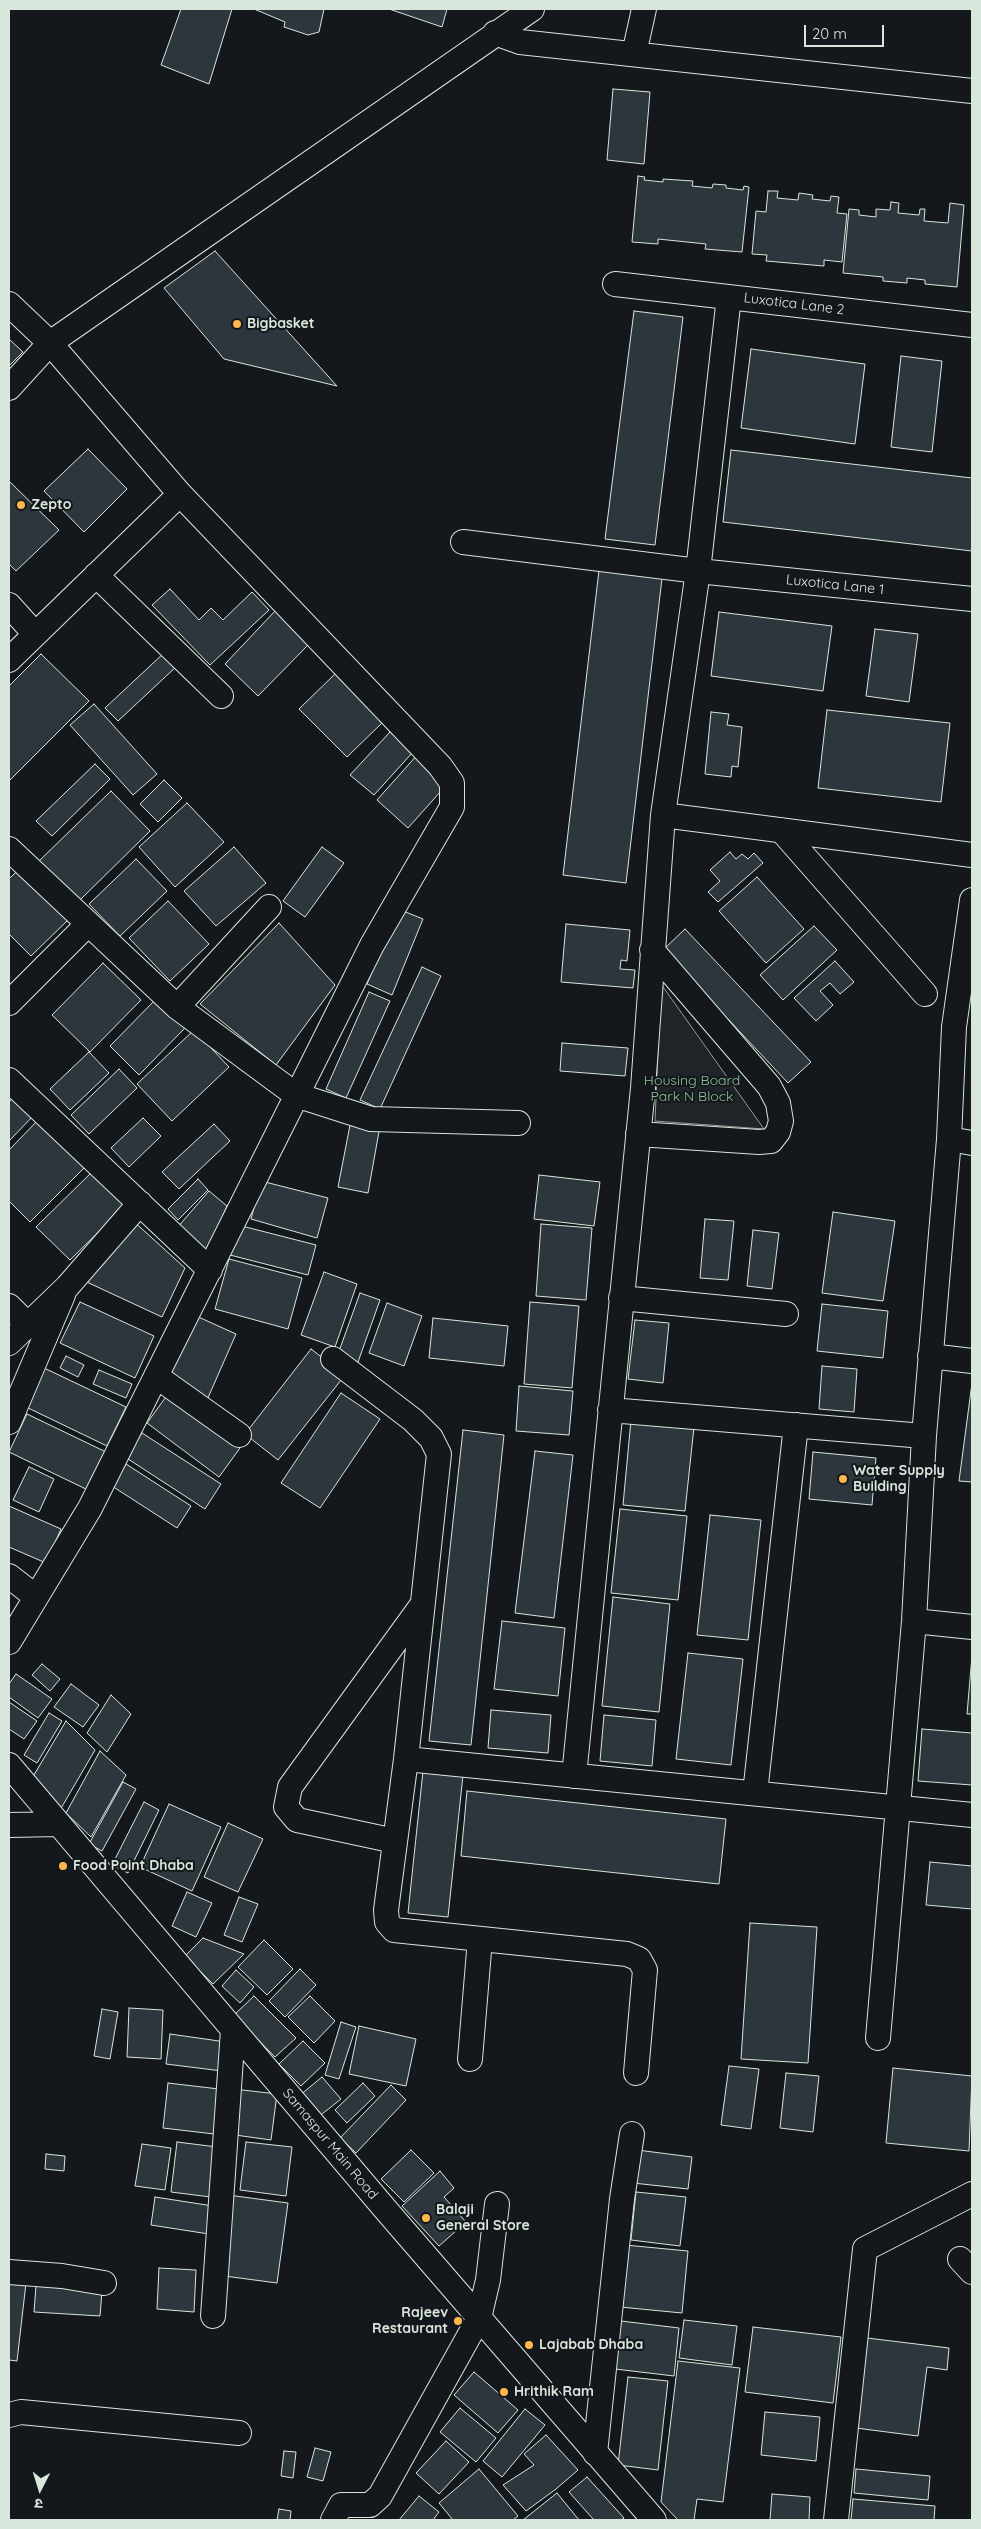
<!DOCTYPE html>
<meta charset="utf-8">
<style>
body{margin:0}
#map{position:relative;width:981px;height:2529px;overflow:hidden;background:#14181c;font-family:Quicksand,"Noto Sans Devanagari",sans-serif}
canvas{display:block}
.frame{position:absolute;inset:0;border:10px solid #d8e6dc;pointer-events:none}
.north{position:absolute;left:15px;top:2464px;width:50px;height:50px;-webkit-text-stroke:4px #14181c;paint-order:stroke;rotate:185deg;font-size:14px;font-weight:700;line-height:20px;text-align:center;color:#d8e6dc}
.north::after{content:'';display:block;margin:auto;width:18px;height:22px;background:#d8e6dc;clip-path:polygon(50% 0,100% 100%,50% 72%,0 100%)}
.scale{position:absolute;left:804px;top:25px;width:80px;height:22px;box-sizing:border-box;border:2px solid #d8e6dc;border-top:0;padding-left:6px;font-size:15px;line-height:18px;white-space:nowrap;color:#d8e6dc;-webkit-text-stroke:4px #14181c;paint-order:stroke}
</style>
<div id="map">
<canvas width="981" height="2529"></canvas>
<div class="frame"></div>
<div class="north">उ</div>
<div class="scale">20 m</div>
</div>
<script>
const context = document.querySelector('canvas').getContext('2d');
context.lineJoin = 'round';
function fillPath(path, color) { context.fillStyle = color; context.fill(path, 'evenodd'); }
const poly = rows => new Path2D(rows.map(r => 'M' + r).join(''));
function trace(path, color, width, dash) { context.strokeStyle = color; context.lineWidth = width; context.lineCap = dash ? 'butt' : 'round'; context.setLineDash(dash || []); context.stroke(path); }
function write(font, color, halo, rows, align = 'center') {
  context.font = font + ' Quicksand,sans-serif'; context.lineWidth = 4; context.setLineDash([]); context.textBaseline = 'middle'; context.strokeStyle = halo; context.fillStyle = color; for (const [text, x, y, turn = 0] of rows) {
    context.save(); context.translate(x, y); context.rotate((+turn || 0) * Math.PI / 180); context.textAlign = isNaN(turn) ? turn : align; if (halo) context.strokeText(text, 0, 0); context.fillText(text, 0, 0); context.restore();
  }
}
const green = poly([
 [661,984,764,1129,655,1121,661,984]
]);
fillPath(green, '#202428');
trace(green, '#939e99', 1);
const building = poly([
 [181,9,232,9,209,84,161,65,181,9],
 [254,9,324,9,319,32,308,35,284,27,285,22,254,9],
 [389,9,447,9,442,27,389,9],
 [613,89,650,92,644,164,607,160,613,89],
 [638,176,645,177,644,180,663,182,663,179,693,181,692,186,712,188,713,184,726,185,726,188,743,190,744,186,749,187,742,252,705,249,706,244,658,239,658,244,632,242,638,176],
 [768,191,778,191,777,198,798,200,799,193,813,195,812,199,830,201,831,196,839,197,837,213,847,214,842,262,824,260,824,266,766,261,767,255,752,254,756,211,766,212,768,191],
 [891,202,899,203,898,213,919,215,920,209,925,209,924,221,948,223,950,203,964,205,957,287,925,284,925,280,907,278,907,283,883,281,883,277,843,273,849,209,859,210,859,215,876,217,876,209,890,210,891,202],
 [215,251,337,386,224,359,164,288,215,251],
 [634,311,683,317,655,545,605,539,634,311],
 [9,339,23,352,9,366,9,339],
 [751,349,865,364,855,444,741,428,751,349],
 [901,356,942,361,932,452,891,447,901,356],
 [88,449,127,489,84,532,44,491,88,449],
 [731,450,972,478,972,551,723,522,731,450],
 [9,481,59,530,16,571,9,564,9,481],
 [600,562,663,570,626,883,563,875,600,562],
 [170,589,199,620,211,608,223,620,252,592,269,610,210,665,152,605,170,589],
 [276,610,310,643,258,696,225,664,276,610],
 [719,612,832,626,823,691,711,676,719,612],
 [875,629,918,634,909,702,866,696,875,629],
 [165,652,178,665,118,721,105,708,165,652],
 [41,654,89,701,9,781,9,686,41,654],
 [336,673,384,721,347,757,299,709,336,673],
 [94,704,157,774,133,795,70,725,94,704],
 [827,710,950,723,941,802,818,788,827,710],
 [711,712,729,714,727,725,742,727,738,767,732,766,731,777,705,774,711,712],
 [390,732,413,752,374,795,350,775,390,732],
 [418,754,449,782,408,828,377,800,418,754],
 [95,764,110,779,52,836,36,821,95,764],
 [164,780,182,798,158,822,140,804,164,780],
 [111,791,150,831,78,902,38,862,111,791],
 [187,803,224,842,175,887,139,847,187,803],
 [234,847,266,883,216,926,184,891,234,847],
 [322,847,344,863,305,917,283,901,322,847],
 [730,852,736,859,742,854,748,859,754,853,763,863,718,902,708,892,720,881,710,870,730,852],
 [136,859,167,891,120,936,89,904,136,859],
 [19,869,69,919,31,956,9,934,9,879,19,869],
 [757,877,804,929,766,963,719,911,757,877],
 [168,901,209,944,170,981,129,938,168,901],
 [398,909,423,919,392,995,367,984,398,909],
 [279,923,335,985,276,1065,200,1004,279,923],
 [566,924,630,930,627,961,621,960,620,969,635,970,633,988,561,982,566,924],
 [814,926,837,950,783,1000,760,975,814,926],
 [685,929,811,1062,788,1083,663,950,685,929],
 [835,961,854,982,840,994,830,983,820,991,833,1005,816,1021,794,998,835,961],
 [103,963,141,1000,90,1052,52,1015,103,963],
 [422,967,441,976,380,1109,360,1100,422,967],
 [369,992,390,1001,346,1098,326,1089,369,992],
 [156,999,186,1027,139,1075,110,1046,156,999],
 [194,1030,229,1067,172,1121,137,1084,194,1030],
 [562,1043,628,1048,625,1076,560,1071,562,1043],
 [89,1052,109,1073,70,1110,50,1089,89,1052],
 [119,1069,137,1088,89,1134,71,1115,119,1069],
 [16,1095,35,1114,9,1141,9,1102,16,1095],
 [43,1115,90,1162,30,1222,9,1201,9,1150,43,1115],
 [143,1118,161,1136,129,1167,111,1148,143,1118],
 [351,1120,380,1126,368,1193,338,1187,351,1120],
 [214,1124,230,1141,179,1189,162,1172,214,1124],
 [95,1169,129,1202,70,1260,36,1227,95,1169],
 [539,1175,600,1182,594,1226,534,1219,539,1175],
 [198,1179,208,1190,178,1220,168,1209,198,1179],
 [261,1181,328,1198,317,1238,251,1219,261,1181],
 [209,1191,227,1206,207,1252,176,1229,209,1191],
 [833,1212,895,1221,883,1301,822,1293,833,1212],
 [130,1218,185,1268,162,1317,76,1277,130,1218],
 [705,1219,734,1221,728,1280,700,1278,705,1219],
 [541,1224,592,1228,586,1300,536,1296,541,1224],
 [238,1225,316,1245,308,1275,230,1255,238,1225],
 [753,1230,779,1233,772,1289,747,1286,753,1230],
 [229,1259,302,1278,288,1329,215,1309,229,1259],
 [324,1272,357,1284,335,1347,301,1335,324,1272],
 [360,1293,380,1300,358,1362,338,1354,360,1293],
 [80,1302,154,1336,135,1378,60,1343,80,1302],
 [530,1302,579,1306,572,1388,524,1384,530,1302],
 [387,1303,422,1316,404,1366,369,1353,387,1303],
 [822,1304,888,1311,883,1358,817,1351,822,1304],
 [194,1315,236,1334,207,1400,164,1381,194,1315],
 [433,1318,508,1326,504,1366,429,1358,433,1318],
 [635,1320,669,1323,663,1383,628,1379,635,1320],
 [311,1349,345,1375,278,1460,245,1434,311,1349],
 [66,1356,84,1365,78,1377,60,1368,66,1356],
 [822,1366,857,1369,854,1412,819,1409,822,1366],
 [42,1367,126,1407,107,1446,24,1406,42,1367],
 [99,1370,132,1384,126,1398,93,1384,99,1370],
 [972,1383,972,1482,959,1481,972,1383],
 [519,1386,573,1391,569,1435,516,1431,519,1386],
 [341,1393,380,1419,320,1508,281,1483,341,1393],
 [168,1394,240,1448,219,1477,147,1423,168,1394],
 [27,1414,106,1452,88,1490,9,1452,27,1414],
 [631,1420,694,1427,685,1511,623,1505,631,1420],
 [463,1430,504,1435,471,1745,429,1741,463,1430],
 [142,1433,221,1484,205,1509,125,1457,142,1433],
 [535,1451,573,1455,554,1618,515,1613,535,1451],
 [813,1452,876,1458,872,1505,809,1499,813,1452],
 [126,1464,191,1506,177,1528,112,1486,126,1464],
 [29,1467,54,1479,39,1512,13,1500,29,1467],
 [9,1506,61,1529,46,1563,9,1547,9,1506],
 [620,1509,687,1516,678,1600,611,1593,620,1509],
 [710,1515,761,1520,748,1640,697,1635,710,1515],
 [613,1597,670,1604,659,1712,602,1706,613,1597],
 [502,1621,565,1628,558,1696,494,1689,502,1621],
 [688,1653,743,1659,731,1765,676,1759,688,1653],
 [972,1656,972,1714,967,1714,972,1656],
 [42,1664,60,1679,50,1691,32,1675,42,1664],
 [16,1674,52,1699,38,1718,9,1697,9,1684,16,1674],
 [71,1684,99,1705,83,1727,54,1707,71,1684],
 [111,1695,131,1714,107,1752,87,1733,111,1695],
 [9,1702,37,1721,24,1739,9,1729,9,1702],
 [491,1710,551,1715,548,1753,488,1748,491,1710],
 [49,1713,62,1721,37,1763,24,1755,49,1713],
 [604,1715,656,1720,652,1766,600,1761,604,1715],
 [66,1721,95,1750,60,1810,31,1780,66,1721],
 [922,1729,972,1733,972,1785,918,1781,922,1729],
 [100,1751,126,1775,91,1837,66,1813,100,1751],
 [423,1771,463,1775,448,1917,408,1913,423,1771],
 [123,1782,136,1789,102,1851,89,1844,123,1782],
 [467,1791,726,1819,719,1884,461,1856,467,1791],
 [144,1802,159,1810,128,1873,112,1865,144,1802],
 [169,1804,221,1827,192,1891,140,1867,169,1804],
 [228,1823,263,1839,238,1892,204,1877,228,1823],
 [930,1862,972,1866,972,1909,926,1905,930,1862],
 [187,1892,212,1903,196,1937,172,1926,187,1892],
 [239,1897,258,1904,242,1942,224,1935,239,1897],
 [750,1923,817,1927,808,2063,741,2059,750,1923],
 [203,1938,244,1954,213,1984,185,1956,203,1938],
 [264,1940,293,1969,267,1995,238,1967,264,1940],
 [300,1969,316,1985,285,2017,269,2001,300,1969],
 [236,1970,254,1987,240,2003,222,1986,236,1970],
 [254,1996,296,2038,275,2057,234,2015,254,1996],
 [310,1996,335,2021,314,2043,288,2017,310,1996],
 [129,2008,163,2010,161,2059,127,2057,129,2008],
 [102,2009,118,2012,110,2059,94,2056,102,2009],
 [341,2022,356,2027,339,2079,325,2075,341,2022],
 [359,2026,416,2039,406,2086,349,2074,359,2026],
 [170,2034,226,2042,222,2071,166,2064,170,2034],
 [303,2041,325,2063,301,2086,279,2064,303,2041],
 [729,2066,759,2069,751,2129,721,2125,729,2066],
 [893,2068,972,2076,969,2151,886,2143,893,2068],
 [786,2073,819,2076,813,2132,780,2128,786,2073],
 [322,2077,341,2099,317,2118,299,2096,322,2077],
 [168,2083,219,2089,214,2134,163,2128,168,2083],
 [363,2083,375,2096,347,2123,335,2110,363,2083],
 [391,2085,406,2100,356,2153,340,2138,391,2085],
 [234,2089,277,2094,271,2140,228,2134,234,2089],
 [177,2142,217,2147,211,2197,171,2192,177,2142],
 [246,2142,292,2147,286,2196,240,2190,246,2142],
 [142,2144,171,2148,165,2190,135,2186,142,2144],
 [411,2150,434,2173,404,2202,381,2179,411,2150],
 [637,2150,692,2157,688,2189,633,2183,637,2150],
 [46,2154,65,2156,64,2171,45,2169,46,2154],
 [440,2171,454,2188,444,2197,466,2222,439,2246,402,2206,440,2171],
 [636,2192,686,2197,680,2246,631,2240,636,2192],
 [228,2195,288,2203,277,2283,217,2275,228,2195],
 [155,2197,213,2206,209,2234,151,2225,155,2197],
 [625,2245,688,2251,682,2313,620,2307,625,2245],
 [159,2268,196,2270,194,2312,157,2309,159,2268],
 [9,2281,26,2283,17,2361,9,2360,9,2281],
 [36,2286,102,2291,100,2316,34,2312,36,2286],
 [684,2320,737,2326,732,2365,679,2358,684,2320],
 [621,2321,679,2328,674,2376,615,2369,621,2321],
 [753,2327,841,2337,833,2403,745,2392,753,2327],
 [867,2338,949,2348,947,2370,927,2367,918,2436,856,2428,867,2338],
 [678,2361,740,2368,723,2502,697,2499,694,2520,678,2520,661,2502,678,2361],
 [474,2372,518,2410,498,2433,454,2395,474,2372],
 [628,2377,668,2381,658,2470,618,2465,628,2377],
 [460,2408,496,2438,476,2462,440,2432,460,2408],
 [525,2409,545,2425,502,2477,483,2461,525,2409],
 [765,2412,820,2417,816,2461,761,2455,765,2412],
 [546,2435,578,2470,556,2489,526,2511,503,2485,534,2465,524,2454,546,2435],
 [446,2441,469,2462,439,2494,416,2473,446,2441],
 [315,2448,331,2452,323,2481,307,2477,315,2448],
 [284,2451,296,2452,293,2478,281,2476,284,2451],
 [479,2469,518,2516,513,2520,453,2520,439,2503,479,2469],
 [856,2469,930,2476,928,2500,854,2493,856,2469],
 [587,2477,624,2518,621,2520,594,2520,569,2492,587,2477],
 [557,2493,579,2520,523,2520,557,2493],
 [772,2494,810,2497,809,2520,770,2520,772,2494],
 [419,2496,439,2512,433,2520,399,2520,419,2496],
 [853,2499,935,2506,934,2520,851,2520,853,2499],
 [279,2509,291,2511,290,2520,277,2520,279,2509]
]);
fillPath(building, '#2c363c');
trace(building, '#d8e6dc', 1);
const minor = poly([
 [495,33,520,42,972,91],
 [634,54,644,9],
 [615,284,972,325],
 [9,304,50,343,180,494,440,766,452,783,452,807,372,945,90,1508,9,1642],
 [9,388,50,343,532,9],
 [463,542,698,571,972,599],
 [96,575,221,696],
 [9,605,35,634],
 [9,660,180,494],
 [663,815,972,855],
 [781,830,925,994],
 [9,849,177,1007,296,1095,371,1119,518,1123],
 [9,1003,88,924],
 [177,1007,269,907],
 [9,1080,210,1270],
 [638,1134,759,1142,771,1141,778,1132,781,1121,778,1103,769,1086,652,950],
 [949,1139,972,1143],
 [621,1298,786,1314],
 [9,1306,27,1324],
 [9,1343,67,1287,140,1203],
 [930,1356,972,1361],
 [333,1359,413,1420,431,1438,439,1454,406,1759,386,1910,387,1922,394,1930,627,1954,639,1959,645,1970,636,2073],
 [156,1376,239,1435],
 [610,1410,924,1436],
 [9,1422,63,1295],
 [9,1576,36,1597],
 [914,1621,972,1627],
 [406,1759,972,1815],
 [9,1765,386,2210,654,2520],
 [574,1776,643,1088,663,815,698,571,729,297],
 [755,1793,796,1425],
 [9,1825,59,1824],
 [395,1841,297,1820,286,1807,290,1787,422,1605],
 [878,2038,914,1621,924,1436,949,1139,954,1027,972,900],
 [470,2059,480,1939],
 [960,2259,972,2272],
 [9,2272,62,2276,104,2283],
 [213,2316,233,2030],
 [9,2415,21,2412,239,2433],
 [595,2453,622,2199,632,2134],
 [333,2520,341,2505,370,2505,380,2496,479,2318,488,2280,497,2204],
 [836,2520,865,2249,972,2194]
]);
trace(minor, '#d8e6dc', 26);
trace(minor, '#14181c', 24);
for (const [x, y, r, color] of [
 [237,324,5,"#ffb74d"],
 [21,505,5,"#ffb74d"],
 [843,1479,5,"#ffb74d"],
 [63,1866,5,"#ffb74d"],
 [426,2218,5,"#ffb74d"],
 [458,2321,5,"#ffb74d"],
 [529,2345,5,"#ffb74d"],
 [504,2392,5,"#ffb74d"]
]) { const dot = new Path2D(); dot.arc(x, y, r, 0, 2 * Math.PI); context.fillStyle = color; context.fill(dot); trace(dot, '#14181c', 2); }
write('14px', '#d8e6dc', '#14181c', [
 ["Luxotica Lane 2",794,304,7],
 ["Luxotica Lane 1",835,585,6],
 ["Samaspur Main Road",330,2144,50]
]);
write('bold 14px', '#d8e6dc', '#14181c', [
 ["Bigbasket",247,324],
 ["Zepto",31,505],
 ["Water Supply",853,1471],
 ["Building",853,1487],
 ["Food Point Dhaba",73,1866],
 ["Balaji",436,2210],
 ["General Store",436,2226],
 ["Rajeev",448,2313,"right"],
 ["Restaurant",448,2329,"right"],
 ["Lajabab Dhaba",539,2345],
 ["Hrithik Ram",514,2392]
], 'left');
write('14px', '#8ac095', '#14181c', [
 ["Housing Board",692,1081],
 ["Park N Block",692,1097]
]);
</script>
